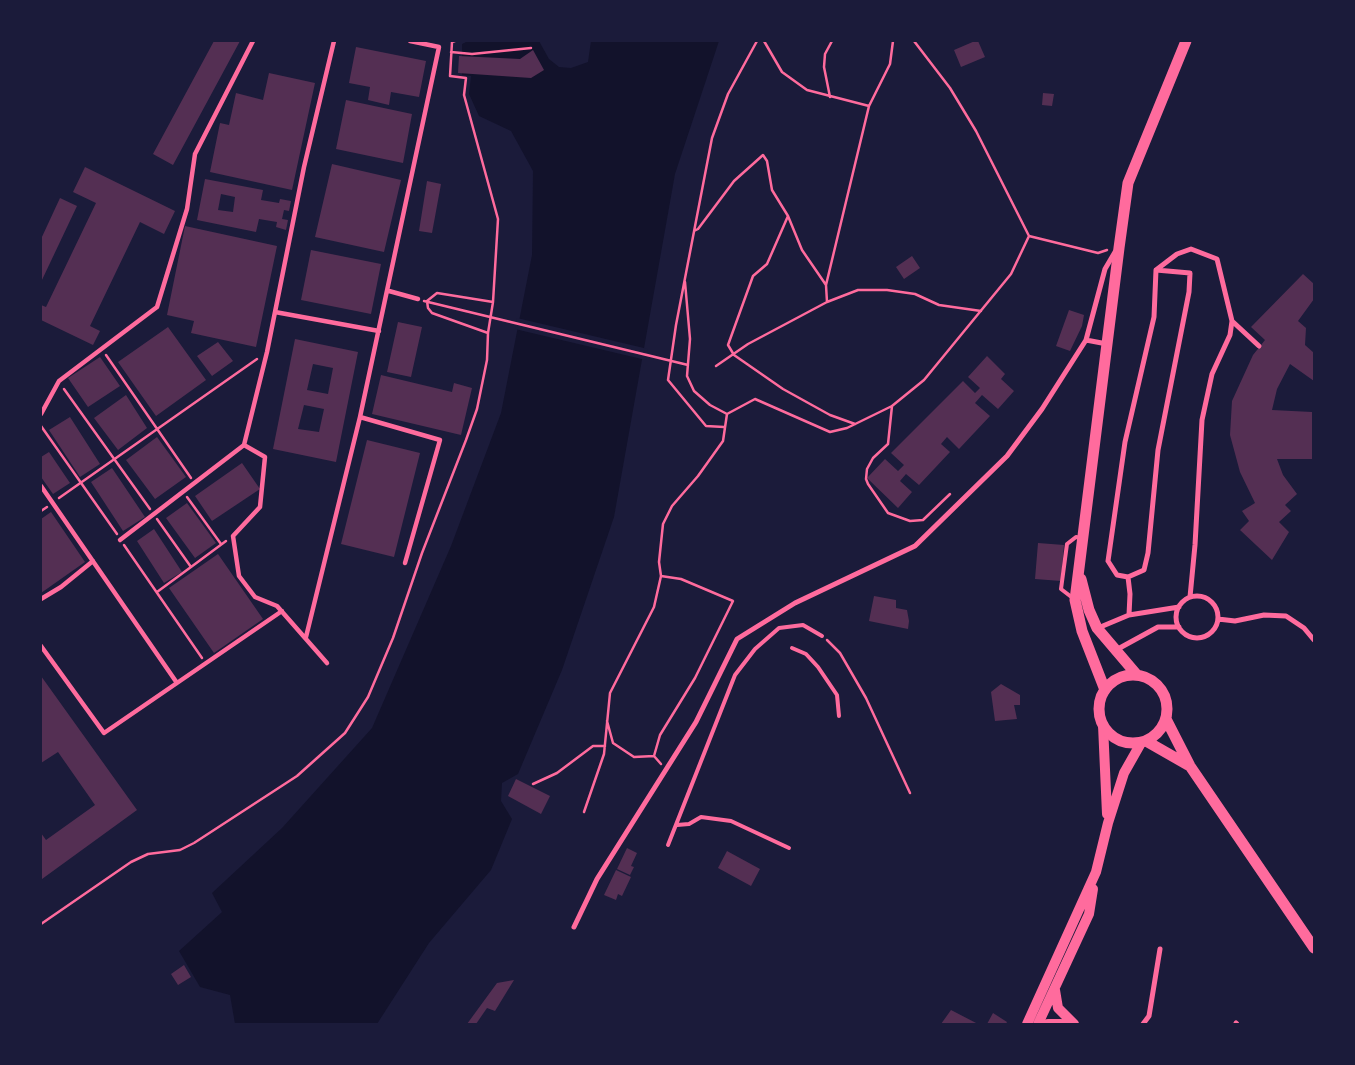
<!DOCTYPE html>
<style>
body{margin:0}
#map{position:relative;width:1355px;height:1065px;overflow:hidden;background:#1b1b3a;font-family:Overpass,sans-serif}
canvas{display:block}
.frame{position:absolute;inset:0;border:42px solid #1b1b3a;pointer-events:none}
</style>
<div id="map">
<canvas width="1355" height="1065"></canvas>
<div class="frame"></div>
</div>
<script>
const context = document.querySelector('canvas').getContext('2d');
context.lineJoin = 'round';
function fillPath(path, color) { context.fillStyle = color; context.fill(path, 'evenodd'); }
const poly = rows => new Path2D(rows.map(r => 'M' + r).join(''));
function trace(path, color, width, dash) { context.strokeStyle = color; context.lineWidth = width; context.lineCap = dash ? 'butt' : 'round'; context.setLineDash(dash || []); context.stroke(path); }
fillPath(poly([
 [468,41,539,41,549,59,559,67,571,68,588,62,591,41,719,41,675,174,614,517,562,670,518,774,502,783,501,801,512,819,491,870,429,943,377,1024,235,1024,230,995,200,987,179,951,222,912,212,893,282,828,372,728,451,546,501,413,532,255,533,171,511,131,479,116,469,94,471,76,462,75,462,44]
]), '#12122b');
fillPath(poly([
 [517,318,648,349,646,360,515,329]
]), '#1b1b3a');
fillPath(poly([
 [214,41,240,41,173,165,153,154],
 [975,41,978,41,985,57,961,67,954,50],
 [356,47,426,61,419,97,391,92,389,105,368,100,370,87,349,83],
 [533,50,544,70,531,78,458,73,459,56,520,59],
 [269,73,315,83,292,190,210,172,220,123,229,125,236,93,263,100],
 [1043,93,1054,94,1052,106,1042,105],
 [346,100,412,114,403,163,336,149],
 [332,164,401,180,384,252,315,237],
 [85,167,175,211,164,234,140,222,90,326,100,331,93,345,41,320,41,305,46,307,96,203,73,192],
 [205,179,263,190,261,200,279,203,280,199,291,201,289,211,284,210,282,219,288,220,286,230,276,227,277,222,259,219,256,232,197,220],
 [221,194,235,197,233,212,218,210],
 [427,181,441,184,432,233,419,231],
 [60,198,77,206,41,282,41,239],
 [185,226,277,246,256,347,191,333,194,321,167,315],
 [311,250,381,264,371,314,301,300],
 [912,256,920,268,904,279,896,267],
 [1303,274,1314,284,1314,299,1298,321,1306,328,1305,345,1314,353,1314,381,1290,364,1277,389,1272,410,1312,412,1312,459,1277,459,1283,475,1297,494,1285,505,1291,511,1279,522,1289,532,1272,560,1240,530,1249,521,1242,511,1255,503,1240,472,1230,435,1232,401,1253,355,1265,340,1251,327],
 [1069,310,1084,315,1082,326,1070,351,1056,346],
 [398,322,422,327,411,377,387,372],
 [168,327,206,380,156,416,118,362],
 [295,339,358,352,336,462,273,449],
 [313,364,333,368,328,394,307,390],
 [304,405,324,409,319,432,298,429],
 [218,342,233,361,212,376,197,356],
 [987,356,1005,374,1001,379,1014,391,998,409,982,395,975,403,990,416,959,449,947,437,941,444,950,452,919,485,906,474,900,481,912,492,898,508,867,478,885,459,898,471,904,465,891,453,963,381,975,393,980,388,968,377],
 [100,357,120,386,88,407,68,378],
 [381,375,452,392,454,383,472,388,461,435,372,414],
 [126,395,147,428,118,450,94,418],
 [70,417,100,464,80,477,49,430],
 [157,437,186,477,155,499,126,460],
 [367,440,420,453,394,557,341,544],
 [49,452,70,483,53,494,41,477,41,457],
 [242,463,260,489,212,521,195,496],
 [112,468,145,517,123,531,91,482],
 [187,503,216,543,195,558,166,518],
 [51,512,85,562,41,593,41,519],
 [154,529,182,572,164,583,137,541],
 [1038,543,1064,545,1061,581,1035,579],
 [218,554,263,619,214,653,169,588],
 [874,596,896,600,896,608,907,610,909,621,908,629,869,621],
 [41,676,137,810,42,879,41,833,46,840,95,805,58,752,41,763],
 [1001,684,1020,695,1020,705,1014,705,1017,719,995,721,991,692],
 [516,779,550,796,541,814,508,796],
 [627,848,637,853,631,866,634,867,630,875,617,869],
 [727,851,760,869,751,886,718,868],
 [616,870,631,877,622,896,618,894,616,900,604,895],
 [184,965,191,977,178,985,171,974],
 [514,980,495,1011,487,1008,476,1024,467,1024,497,983],
 [951,1010,978,1024,941,1024],
 [993,1013,1007,1022,1006,1024,987,1024]
]), '#542f53');
trace(poly([
 [764,41,782,72,807,90,869,106],
 [914,41,950,88,976,131,1029,236],
 [451,52,472,54,531,48],
 [830,97,824,67,825,54,832,41],
 [788,216,767,264,753,276,728,345,734,355,783,389,830,415,855,424],
 [694,231,698,229,734,181,763,155,767,161,772,190,788,216,802,250,826,285],
 [685,282,690,339,687,376,694,391,710,405,727,414],
 [424,301,688,365],
 [827,302,826,285,869,106,890,64,893,41],
 [488,333,432,313,428,308,427,301,437,293,493,302],
 [106,355,191,478],
 [716,366,748,344,827,302,858,290,887,290,915,294,939,305,981,311],
 [64,389,150,509],
 [892,406,888,444,873,458,867,469,866,479,868,484,888,513,910,521,923,520,950,494],
 [41,426,117,534],
 [724,427,706,426,668,380,676,325,712,138,728,94,757,41],
 [187,497,221,544],
 [59,498,257,359],
 [41,511,47,507],
 [157,519,191,567,226,541],
 [124,545,202,658],
 [157,592,191,567],
 [827,640,840,653,866,698,910,793],
 [607,721,613,743,634,757,654,756,660,735,695,678,733,601,681,579,661,576],
 [654,756,661,764],
 [533,784,557,773,593,746,605,746],
 [584,812,604,754,610,693,654,607,661,576,659,562,663,524,672,506,698,476,723,441,727,414,755,399,830,432,847,428,892,406,924,380,1011,274,1029,236,1098,253,1107,250],
 [41,924,131,862,148,854,180,850,194,843,297,776,345,733,368,697,393,638,422,553,466,440,477,409,487,360,488,333,493,302,498,219,464,95,466,78,450,76,452,42,455,41]
]), '#ff6b9d', 2.5);
trace(poly([
 [1074,599,1061,589,1067,544,1076,537,1081,538],
 [792,648,806,654,818,667,837,695,839,716],
 [677,825,689,824,701,817,731,821,789,848],
 [668,845,735,675,755,649,779,628,803,625,822,636]
]), '#ff6b9d', 4);
trace(poly([
 [389,291,418,299],
 [275,312,379,331],
 [41,414,59,381,157,307,187,209,195,154,253,41],
 [41,486,177,683],
 [120,540,244,445],
 [405,563,440,440,360,417,439,47,410,41],
 [41,599,61,587,93,561],
 [306,637,360,417],
 [41,646,104,733,282,611],
 [327,663,277,606,255,597,239,576,233,536,260,507,265,457,244,445,267,352,304,167,334,41]
]), '#ff6b9d', 4.5);
trace(poly([
 [1232,321,1259,346],
 [1086,340,1107,344],
 [1128,577,1144,570,1148,553,1158,450,1189,292,1190,273,1156,270],
 '1176 617a21 21 0 1 1 42 0a21 21 0 1 1-42 0Z',
 [1129,615,1130,594,1128,577,1117,575,1108,561,1125,442,1154,317,1156,270,1177,254,1191,249,1217,259,1232,321,1230,335,1212,374,1202,420,1195,545,1190,597],
 [1218,619,1235,621,1264,615,1286,616,1304,628,1314,640],
 [1098,628,1129,615,1179,607],
 [1116,650,1158,627,1179,627],
 [574,927,597,879,696,722,737,639,795,603,915,546,1007,456,1042,409,1086,340,1105,269,1115,252],
 [1236,1023,1237,1024],
 [1143,1024,1149,1016,1160,949]
]), '#ff6b9d', 5);
trace(poly([
 [1103,725,1107,814],
 [1055,990,1058,1008,1074,1024],
 [1027,1024,1096,872,1108,823,1124,773,1141,743],
 [1038,1024,1089,914,1093,889],
 [1048,1024,1061,1024]
]), '#ff6b9d', 10);
trace(poly([
 [1081,579,1089,610,1097,628,1137,675],
 '1099 709a34 34 0 1 1 68 0a34 34 0 1 1-68 0Z',
 [1105,690,1082,631,1075,600,1119,248,1128,183,1186,41],
 [1166,719,1190,766,1314,948],
 [1146,741,1188,765]
]), '#ff6b9d', 11);
</script>
